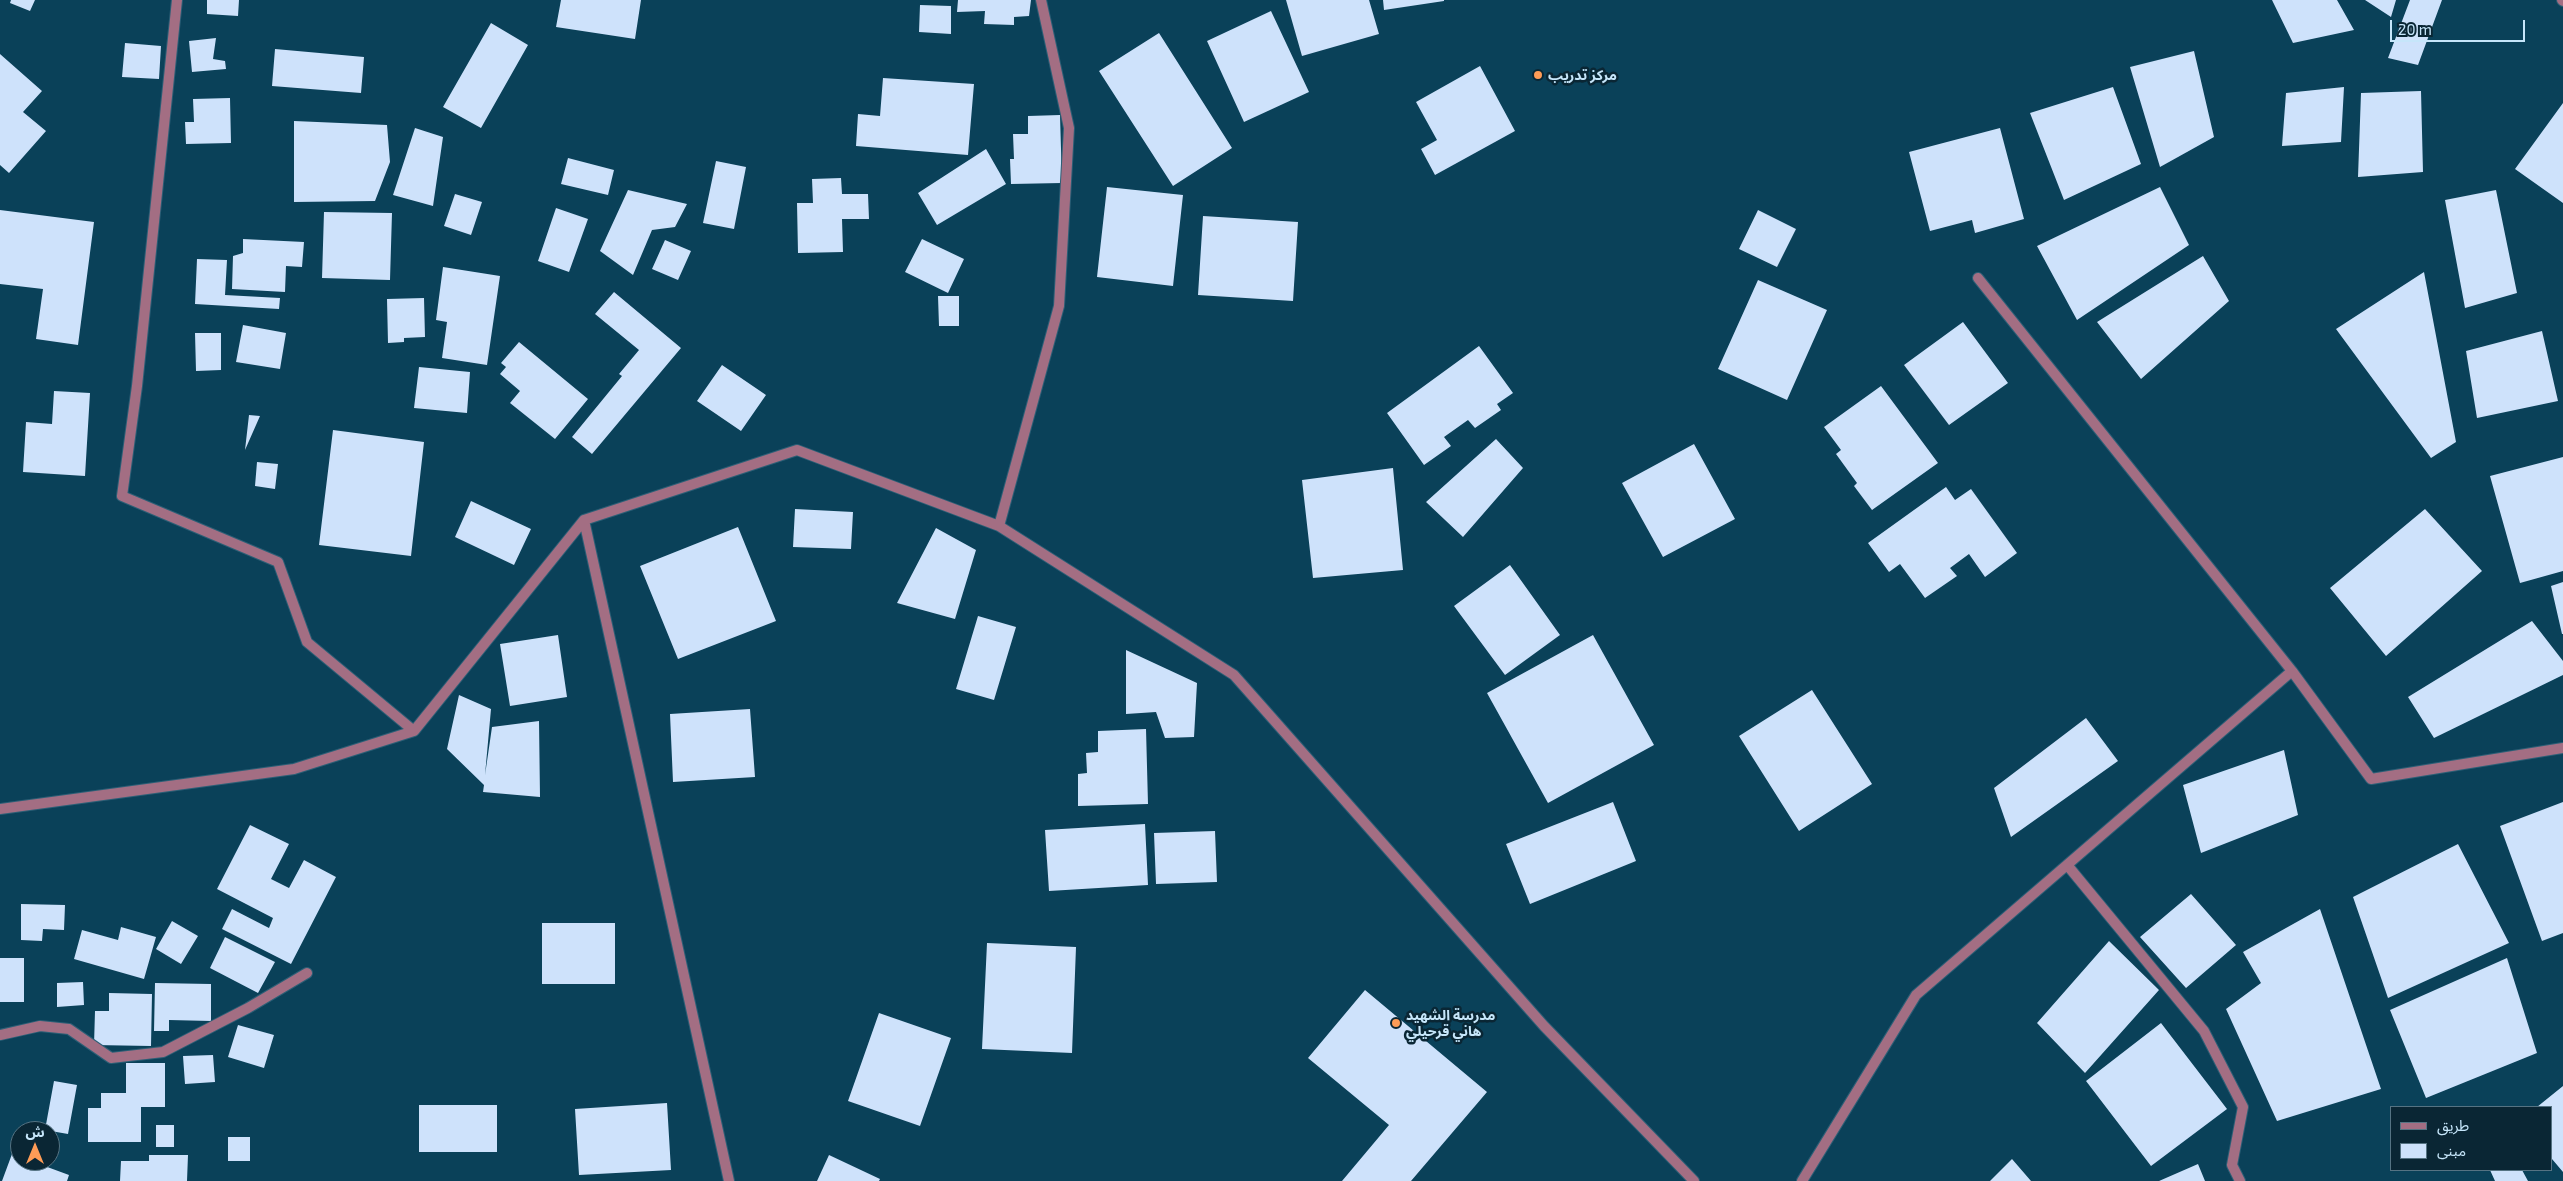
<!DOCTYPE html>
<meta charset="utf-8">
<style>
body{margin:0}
#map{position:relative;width:2563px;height:1181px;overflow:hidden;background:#0a4159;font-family:"Exo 2","Noto Sans Arabic",sans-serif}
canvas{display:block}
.legend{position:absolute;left:2390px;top:1106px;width:162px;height:65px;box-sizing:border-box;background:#0a2634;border:1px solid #557383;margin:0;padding:6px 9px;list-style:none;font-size:15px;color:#c6e6fa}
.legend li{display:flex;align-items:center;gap:10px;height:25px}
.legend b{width:25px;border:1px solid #557383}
.north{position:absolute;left:10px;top:1121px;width:50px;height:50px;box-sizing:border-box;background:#0a2634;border:1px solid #557383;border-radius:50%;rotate:0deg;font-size:14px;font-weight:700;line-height:20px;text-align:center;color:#c6e6fa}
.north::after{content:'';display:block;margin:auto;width:18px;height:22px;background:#fe9c57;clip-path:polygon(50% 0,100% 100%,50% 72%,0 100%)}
.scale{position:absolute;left:2390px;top:20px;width:135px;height:22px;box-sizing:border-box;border:2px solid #c6e6fa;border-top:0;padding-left:6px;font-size:15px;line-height:18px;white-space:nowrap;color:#c6e6fa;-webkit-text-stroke:4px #0a2634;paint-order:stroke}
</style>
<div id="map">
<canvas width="2563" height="1181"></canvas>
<ul class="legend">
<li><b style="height:6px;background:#a36e83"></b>طريق</li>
<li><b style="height:14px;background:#cee2fb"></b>مبنى</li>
</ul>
<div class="north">ش</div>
<div class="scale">20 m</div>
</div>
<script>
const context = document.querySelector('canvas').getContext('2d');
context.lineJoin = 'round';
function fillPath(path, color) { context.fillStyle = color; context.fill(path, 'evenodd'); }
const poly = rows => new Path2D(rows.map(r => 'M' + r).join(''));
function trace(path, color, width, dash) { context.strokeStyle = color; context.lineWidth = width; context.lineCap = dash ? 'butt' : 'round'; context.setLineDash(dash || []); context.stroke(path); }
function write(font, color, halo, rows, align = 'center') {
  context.font = font + ' "Exo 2","Noto Sans Arabic",sans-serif'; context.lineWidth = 5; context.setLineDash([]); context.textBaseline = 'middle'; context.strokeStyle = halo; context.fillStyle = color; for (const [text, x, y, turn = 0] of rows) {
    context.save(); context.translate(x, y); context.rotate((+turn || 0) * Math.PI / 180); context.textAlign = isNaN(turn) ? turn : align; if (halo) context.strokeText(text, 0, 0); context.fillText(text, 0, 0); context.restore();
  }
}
fillPath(poly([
 [11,0,35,0,30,11,10,3],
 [207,0,239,0,238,16,207,14],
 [561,0,641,0,635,39,556,27],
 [958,0,1031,0,1029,16,1014,17,1014,25,984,24,985,11,957,12],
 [1286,0,1369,0,1379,34,1302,56],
 [1383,0,1444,0,1444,1,1384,10],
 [2272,0,2337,0,2354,30,2293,43],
 [2365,0,2396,0,2391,17],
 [2410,0,2442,0,2418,65,2388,58],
 [920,5,951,6,951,34,919,32],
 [1271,11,1309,92,1244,122,1207,41],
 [491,23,528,45,481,128,443,107],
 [1159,33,1232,148,1173,186,1099,71],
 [216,38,213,59,225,61,226,69,192,72,189,41],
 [125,43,161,46,159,79,122,77],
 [275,49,364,57,361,93,272,86],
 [2194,51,2214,137,2160,167,2130,67],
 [0,54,42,91,23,112,46,131,9,173,0,165],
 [1480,66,1515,131,1435,175,1421,149,1437,140,1416,102],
 [883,78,974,84,968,155,856,146,858,114,880,116],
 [2113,87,2141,164,2064,200,2030,113],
 [2344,87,2341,142,2282,146,2286,93],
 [2421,91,2423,172,2358,177,2361,93],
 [230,98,231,143,186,144,185,122,194,122,193,99],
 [2563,103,2563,203,2515,169],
 [1060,115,1062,183,1011,184,1010,159,1014,159,1013,134,1028,134,1028,116],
 [294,121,387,125,390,162,375,201,294,202],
 [415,128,443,137,433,206,393,195],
 [2000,128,2024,219,1975,233,1972,220,1930,231,1909,152],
 [986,149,1006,184,937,225,918,193],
 [568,158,614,170,608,195,561,184],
 [716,161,746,167,734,229,703,223],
 [841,178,842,194,868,194,869,219,842,219,843,252,798,253,797,203,813,203,812,179],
 [1107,187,1183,195,1173,286,1097,277],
 [2160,187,2189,245,2077,320,2037,246],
 [628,190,687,204,675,227,652,230,633,275,600,251],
 [2496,190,2517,293,2465,308,2445,200],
 [455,194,482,202,471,235,444,226],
 [556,208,588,219,569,272,538,261],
 [0,210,94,222,78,345,36,339,43,289,0,284],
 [1758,210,1796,229,1777,267,1739,249],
 [324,212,392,213,390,280,322,278],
 [1203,216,1298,222,1293,301,1198,295],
 [243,239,304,242,302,267,286,266,285,292,232,289,233,256,243,253],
 [922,239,964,259,948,293,905,272],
 [665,240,691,251,678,280,652,269],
 [2203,256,2229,301,2141,379,2097,322],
 [197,259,227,260,225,295,280,298,279,309,195,304],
 [443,267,500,276,487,365,442,358,447,322,436,320],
 [2424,272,2456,442,2431,458,2336,329],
 [1758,280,1827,310,1787,400,1718,369],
 [614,292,681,348,592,454,572,437,622,376,619,374,639,350,595,314],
 [938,296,959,296,959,326,939,326],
 [424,298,425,337,404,338,404,342,388,343,387,299],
 [1963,322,2008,383,1949,425,1904,365],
 [243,325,286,333,280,369,236,362],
 [2542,331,2558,401,2477,418,2466,351],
 [195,333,221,333,221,370,196,371],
 [519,342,588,399,555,439,510,403,520,391,500,374,506,367,501,363],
 [1479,346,1513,393,1497,404,1501,410,1475,428,1468,420,1444,437,1451,446,1424,465,1387,413],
 [722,365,766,395,741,431,697,401],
 [419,367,470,372,467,413,414,408],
 [1881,386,1938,463,1872,510,1854,486,1857,483,1836,454,1841,450,1824,427],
 [54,391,90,393,85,476,23,472,26,422,52,424],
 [249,415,260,416,245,450],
 [333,430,424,442,411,556,319,545],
 [1496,439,1523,468,1463,537,1426,502],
 [1694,444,1735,519,1663,557,1622,483],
 [2563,457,2563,571,2520,583,2490,476],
 [257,462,278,464,275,489,255,486],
 [1393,468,1403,570,1313,578,1302,480],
 [1946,487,1955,500,1971,489,2017,553,1985,577,1969,554,1950,568,1957,576,1925,598,1900,564,1889,572,1868,543],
 [471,501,531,529,514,565,455,537],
 [795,509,853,512,851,549,793,547],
 [2425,509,2482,571,2386,656,2330,588],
 [738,527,776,621,678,659,640,566],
 [936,528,976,550,955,619,897,603],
 [1510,565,1560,635,1505,675,1454,606],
 [2563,582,2563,634,2562,634,2551,586],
 [978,616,1016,627,994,700,956,689],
 [2532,621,2563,661,2563,675,2434,738,2408,697],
 [558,635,567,697,510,706,500,644],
 [1593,635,1654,745,1548,803,1487,693],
 [1126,650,1197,683,1194,737,1165,738,1156,712,1126,714],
 [1812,690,1872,784,1799,831,1739,736],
 [459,695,491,709,485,775,492,727,539,721,540,797,483,792,484,785,447,749],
 [750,709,755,777,673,782,670,714],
 [2086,718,2118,761,2011,837,1994,788],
 [1146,729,1148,804,1078,806,1078,774,1087,773,1086,753,1098,752,1098,731],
 [2284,750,2298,815,2201,853,2183,785],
 [1613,802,1636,861,1530,904,1506,844],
 [2563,802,2563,933,2542,941,2500,826],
 [1145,824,1148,885,1049,891,1045,830],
 [250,825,289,844,271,879,289,888,304,860,336,877,291,964,222,929,232,909,269,928,273,918,217,889],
 [1215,831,1217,882,1156,884,1154,833],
 [2458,844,2509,943,2388,998,2353,897],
 [2191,894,2236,945,2186,988,2140,937],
 [21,904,65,905,64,930,43,929,42,941,21,940],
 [2320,909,2381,1089,2277,1121,2226,1009,2261,983,2243,952],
 [172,921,198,936,181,964,156,949],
 [542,923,615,923,615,984,542,984],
 [121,927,156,937,144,979,74,959,82,930,118,940],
 [225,937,275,962,258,993,210,968],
 [2109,941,2159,990,2085,1073,2037,1023],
 [987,943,1076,947,1072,1053,982,1049],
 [0,958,24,958,24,1002,0,1002],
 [2507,958,2537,1053,2426,1098,2390,1010],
 [83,982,84,1005,57,1007,57,983],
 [155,983,211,984,211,1021,169,1020,169,1031,154,1031],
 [1365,990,1487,1092,1411,1181,1342,1181,1389,1125,1308,1058],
 [109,993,152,994,151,1046,94,1045,95,1011,109,1011],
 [879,1013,951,1038,920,1126,848,1101],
 [2161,1023,2227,1109,2151,1166,2086,1081],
 [238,1025,274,1035,264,1068,228,1057],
 [213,1055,215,1082,185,1084,183,1056],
 [126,1063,165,1063,165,1107,141,1107,141,1142,88,1142,88,1108,101,1108,101,1093,126,1093],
 [54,1081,77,1085,68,1134,45,1130],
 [2563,1086,2563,1172,2552,1159,2552,1107,2537,1107],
 [667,1103,671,1170,579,1175,575,1109],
 [419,1105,497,1105,497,1152,419,1152],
 [156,1125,174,1125,174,1147,156,1147],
 [228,1137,250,1137,250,1161,228,1161],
 [12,1154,20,1157,20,1161,31,1161,69,1175,67,1181,2,1181],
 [149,1155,188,1155,187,1181,120,1181,121,1161,149,1161],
 [829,1155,880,1179,879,1181,817,1181],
 [2012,1159,2031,1181,1990,1181],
 [2198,1164,2205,1181,2159,1181],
 [2490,1170,2522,1170,2528,1181,2495,1181]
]), '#cee2fb');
const street = poly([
 [177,0,137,386,122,496,278,562,307,642,414,731,584,520,797,450,999,526,1234,675,1544,1026,1694,1181],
 [2562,0,2563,1],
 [584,520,729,1181],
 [999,526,1059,306,1069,128,1041,0],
 [2292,671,2371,779,2563,748],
 [0,809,294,769,414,731],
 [2068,866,2204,1031,2243,1107,2232,1165,2240,1181],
 [0,1035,40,1026,69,1029,111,1058,163,1052,248,1008,307,973],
 [1802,1181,1916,995,2292,671,1978,278]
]);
trace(street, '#2c5f76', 12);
trace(street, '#a36e83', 10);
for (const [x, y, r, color] of [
 [1538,75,5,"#fe9c57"],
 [1396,1023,5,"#fe9c57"]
]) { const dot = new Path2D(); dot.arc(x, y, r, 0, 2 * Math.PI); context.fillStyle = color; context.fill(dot); trace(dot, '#0a2634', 2); }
write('bold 14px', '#c6e6fa', '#0a2634', [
 ["مركز تدريب",1548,75],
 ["مدرسة الشهيد",1406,1015],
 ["هاني قرحيلي",1406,1031]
], 'left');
</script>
